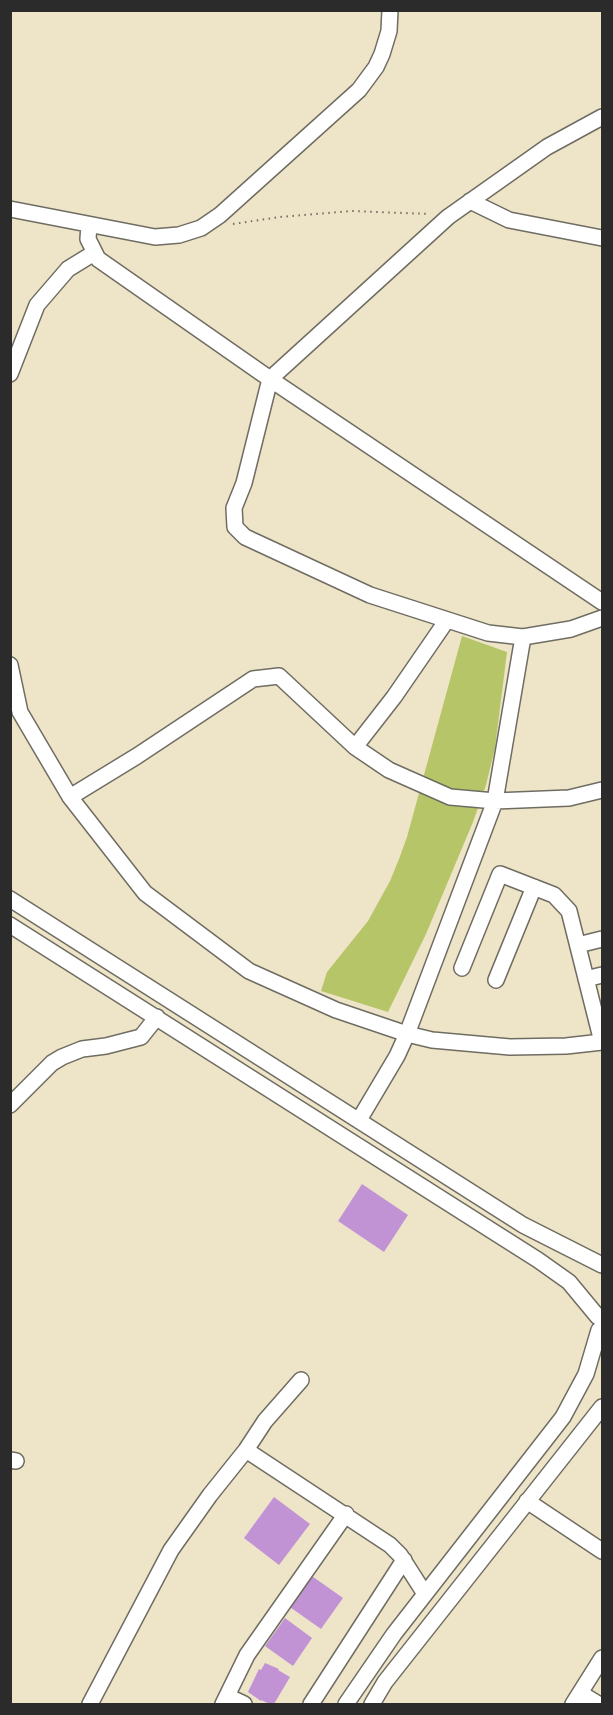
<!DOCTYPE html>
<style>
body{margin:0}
#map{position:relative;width:613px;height:1715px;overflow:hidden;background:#eee5c8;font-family:Caveat,sans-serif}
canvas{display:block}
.frame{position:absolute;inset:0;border:12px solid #2b2b2b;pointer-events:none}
</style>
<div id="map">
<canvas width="613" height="1715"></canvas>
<div class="frame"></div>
</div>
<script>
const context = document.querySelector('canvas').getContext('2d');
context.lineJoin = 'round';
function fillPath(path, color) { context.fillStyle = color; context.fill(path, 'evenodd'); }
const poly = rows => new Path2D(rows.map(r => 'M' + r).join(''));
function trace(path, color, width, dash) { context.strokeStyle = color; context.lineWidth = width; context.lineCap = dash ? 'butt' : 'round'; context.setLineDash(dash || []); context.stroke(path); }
fillPath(poly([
 [462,636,507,652,495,748,486,785,473,822,426,934,388,1012,321,991,327,972,368,921,390,881,399,859,407,837]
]), '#b6c568');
fillPath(poly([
 [362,1184,408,1215,384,1252,338,1221],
 [274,1497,310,1524,279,1565,244,1538],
 [309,1574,343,1598,321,1629,287,1605],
 [285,1618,312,1638,293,1666,265,1646],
 [265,1663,279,1669,278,1670,290,1677,274,1704,270,1704,261,1700,261,1701,248,1692,259,1669,261,1670]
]), '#c193d5');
const minor = poly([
 [602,117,547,147,448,217,270,379,244,483,234,508,235,527,245,537,370,595,488,633,523,637,571,629,602,618],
 [470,201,509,220,602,238],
 [10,209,155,237,179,235,201,228,220,215,359,90,376,67,382,54,389,31,390,10],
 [89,225,88,239,98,259,270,379,602,602],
 [10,374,37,305,68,269,94,253],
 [10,665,20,712,70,797,145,893,249,971,336,1010,407,1034,432,1040,510,1047,566,1046,602,1042],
 [355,747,394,697,447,620],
 [70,797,137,756,253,679,279,676,355,747,389,770,450,797,495,801,569,798,602,790],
 [10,899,523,1225,602,1265],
 [10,925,538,1260,569,1282,598,1317],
 [578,945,602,939],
 [462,968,500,874,554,895,569,911,602,1042],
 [586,979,602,975],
 [496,980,534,887],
 [10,1105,52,1063,62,1057,82,1049,106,1046,141,1037,157,1017],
 [359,1120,397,1056,407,1034,495,801,523,637],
 [246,1450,390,1545,400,1555,425,1594],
 [10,1460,16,1461],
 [527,1501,602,1551],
 [580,1693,598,1704],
 [227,1696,244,1704],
 [90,1704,171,1550,210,1495,246,1450,265,1421,301,1380],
 [223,1704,247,1655,346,1514],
 [311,1704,404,1560],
 [346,1704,394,1634,563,1417,586,1374,599,1330],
 [372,1704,385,1682,602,1407],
 [573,1704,602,1658]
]);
trace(minor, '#6f6c62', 18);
trace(poly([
 [233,224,280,217,351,211,430,214]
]), '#6f6c62', 2, [1.5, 4.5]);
trace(minor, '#fff', 15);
</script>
